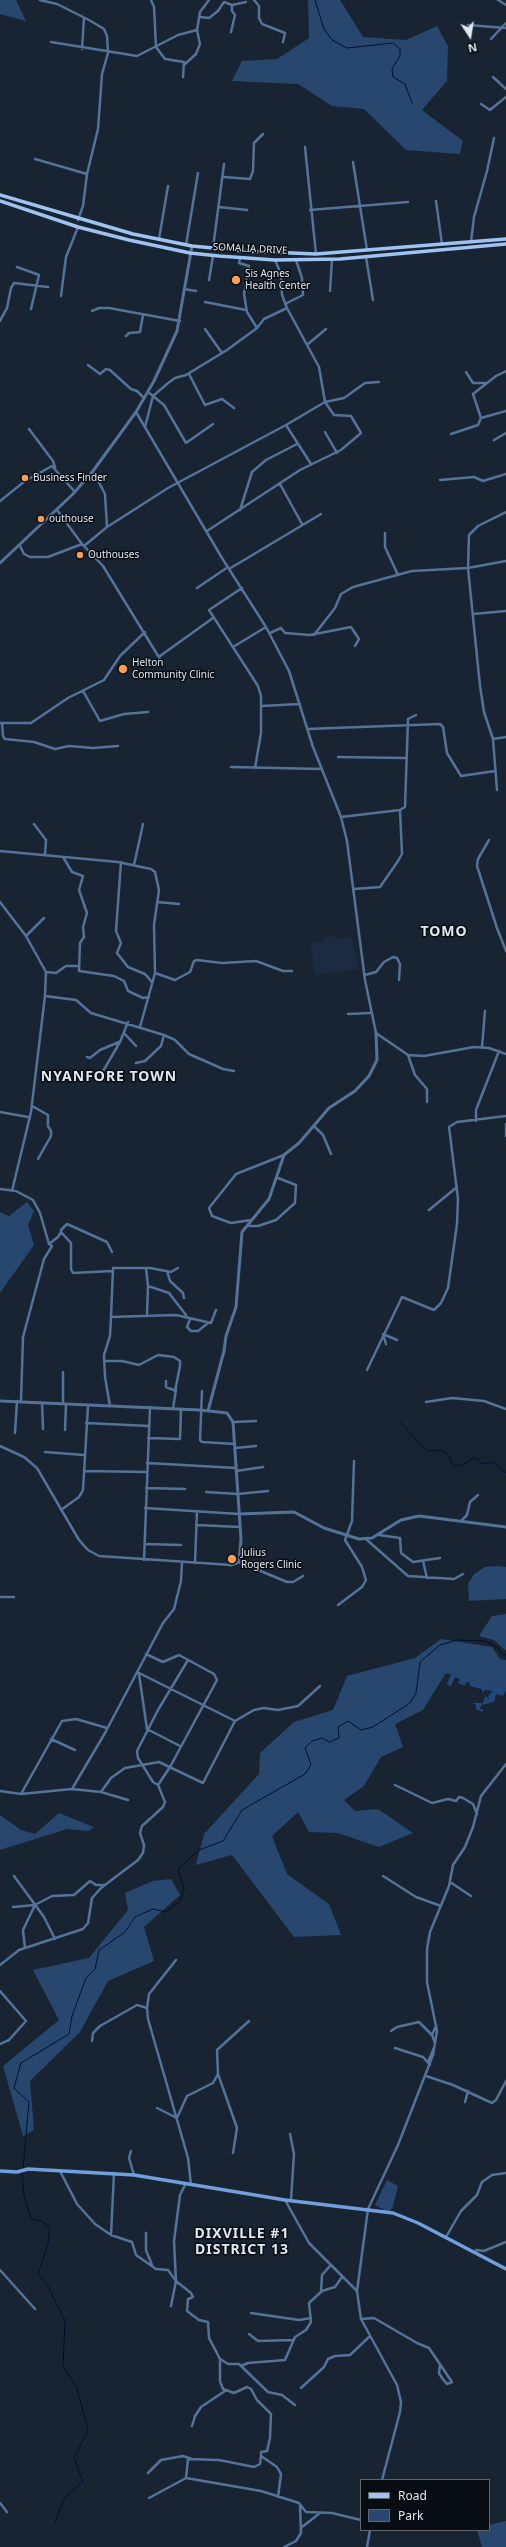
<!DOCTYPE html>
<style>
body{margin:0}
#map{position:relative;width:506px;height:2547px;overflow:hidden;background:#192432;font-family:"Noto Sans",sans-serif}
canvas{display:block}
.legend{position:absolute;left:360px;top:2479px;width:130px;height:52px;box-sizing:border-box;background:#080d13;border:1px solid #5f656d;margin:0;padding:5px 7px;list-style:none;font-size:12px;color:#e1e9f3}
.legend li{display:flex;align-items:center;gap:8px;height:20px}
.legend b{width:20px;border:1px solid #5f656d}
.north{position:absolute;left:450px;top:16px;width:40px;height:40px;-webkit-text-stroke:3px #080d13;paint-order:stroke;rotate:168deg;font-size:11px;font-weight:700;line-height:16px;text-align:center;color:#e1e9f3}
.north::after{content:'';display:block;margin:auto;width:14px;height:18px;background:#e1e9f3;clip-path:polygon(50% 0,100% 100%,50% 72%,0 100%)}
</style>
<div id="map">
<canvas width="506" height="2547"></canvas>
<ul class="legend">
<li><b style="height:5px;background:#9ec2f2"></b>Road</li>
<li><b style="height:11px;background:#27476f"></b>Park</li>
</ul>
<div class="north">N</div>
</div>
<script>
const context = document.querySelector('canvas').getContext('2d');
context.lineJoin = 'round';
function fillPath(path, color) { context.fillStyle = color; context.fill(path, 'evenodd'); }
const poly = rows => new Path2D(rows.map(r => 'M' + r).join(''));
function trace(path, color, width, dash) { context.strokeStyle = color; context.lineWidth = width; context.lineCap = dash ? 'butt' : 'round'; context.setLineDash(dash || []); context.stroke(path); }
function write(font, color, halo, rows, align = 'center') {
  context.font = font + ' "Noto Sans",sans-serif'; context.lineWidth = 3; context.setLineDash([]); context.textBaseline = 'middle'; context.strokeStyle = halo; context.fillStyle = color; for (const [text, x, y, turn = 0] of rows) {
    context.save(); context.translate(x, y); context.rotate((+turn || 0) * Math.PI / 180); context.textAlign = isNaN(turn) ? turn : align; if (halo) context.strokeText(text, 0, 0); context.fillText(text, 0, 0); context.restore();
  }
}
fillPath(poly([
 [335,936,336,939,352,937,358,969,315,975,310,943,325,941,324,937]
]), '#1c2b3f');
fillPath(poly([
 [0,0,16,0,26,21,0,14],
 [308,0,340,0,363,37,406,40,437,26,448,46,447,81,422,110,463,141,460,154,406,150,364,109,332,106,298,84,232,81,242,61,277,59,309,38],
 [27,1202,34,1211,28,1225,34,1245,0,1293,0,1212,9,1216],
 [498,1566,506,1567,506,1599,469,1601,468,1584,474,1574,485,1567],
 [506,1614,506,1650,505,1650,494,1640,479,1636,492,1616],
 [441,1639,492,1647,500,1659,506,1660,506,1689,446,1673,423,1710,395,1724,403,1747,381,1757,364,1786,344,1800,355,1811,378,1809,413,1833,379,1847,338,1833,309,1832,298,1812,272,1836,287,1874,329,1904,341,1935,294,1937,232,1855,196,1865,204,1834,259,1774,260,1753,294,1722,333,1710,347,1676,415,1658],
 [59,1813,94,1827,89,1831,67,1829,0,1850,0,1815,21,1830,35,1834],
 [171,1879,180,1895,144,1927,154,1961,108,1981,80,2032,30,2081,34,2130,23,2136,3,2066,59,2020,33,1970,89,1958,128,1910,125,1893,153,1881],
 [387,2180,398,2186,393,2206,389,2212,375,2205],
 [506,2521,506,2547,482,2547,477,2530,489,2530,489,2525]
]), '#27476f');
fillPath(poly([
 [451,1674,506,1689,506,1690,503,1696,496,1694,494,1702,481,1705,480,1709,483,1709,483,1712,476,1709,476,1705,473,1703,483,1703,485,1696,490,1699,488,1696,493,1691,485,1690,482,1693,482,1689,470,1686,470,1683,466,1682,465,1686,458,1683,460,1679,455,1677,451,1686,447,1684]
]), '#224879');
trace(poly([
 [315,0,324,29,332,40,347,48,393,43,400,49,400,56,392,69,393,77,405,84,412,103],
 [400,1422,427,1451,441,1450,449,1456,453,1466,462,1465,475,1457,483,1464,493,1462,506,1473],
 [23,2169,29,2102,14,2088,21,2063,69,2034,72,2016,86,1978,95,1969,99,1950,125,1932,135,1917,153,1909,166,1912,180,1901,184,1889,178,1869,199,1850,223,1841,242,1810,305,1774,311,1765,305,1748,312,1741,322,1738,329,1742,339,1738,338,1727,348,1721,361,1730,373,1727,410,1703,416,1693,420,1662,440,1645,457,1640,485,1641,497,1647,502,1654,506,1655],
 [22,2172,24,2196,31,2219,42,2221,50,2228,48,2244,38,2274,48,2286,65,2321,63,2366,77,2388,88,2430,74,2458,83,2482,65,2497,55,2522]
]), '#000f31', 1);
trace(poly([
 [40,0,57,4,89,20,104,29,107,36,108,53,102,74,98,129,87,174,83,206,78,220],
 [151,0,154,7,156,47,165,59,184,62,183,77],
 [254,0,259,6,259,18,262,24,285,33,283,42],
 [498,0,506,5],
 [200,17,209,18,218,11,224,2,232,5],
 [468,25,506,28],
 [231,32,235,15,232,11,232,5,246,2],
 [491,39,506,23],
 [51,42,137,56,178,35,197,30],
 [82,49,84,18],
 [185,64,196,54,200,44,197,30,200,12,209,0],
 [493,77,506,89],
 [481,104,490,110,506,97],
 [305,147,316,254],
 [35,159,87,174],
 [353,162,367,250],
 [224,177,250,179,253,171,254,143,263,134],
 [436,201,442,244],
 [219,207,247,210],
 [310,210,408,202],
 [159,239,168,186],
 [471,242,474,217,487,171,494,138],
 [186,245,198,173],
 [213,248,224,164],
 [366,257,373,300],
 [240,258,239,263,249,266,244,294,247,312,257,328],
 [17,267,39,275,31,309],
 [209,280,213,256],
 [184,289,196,291],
 [330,291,332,259],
 [61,296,66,257,78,227],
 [205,302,246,310],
 [285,304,303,295,302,278,296,260],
 [92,311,99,308,109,308,180,321],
 [0,321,7,308,11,288,14,283,48,287],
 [205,329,222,353],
 [126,336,129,333,140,332,143,315],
 [308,344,326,329],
 [88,365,100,374,106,369,110,370,131,389,137,391,144,398],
 [466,372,473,383,485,383],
 [189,374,205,405,222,399,234,408],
 [148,392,164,405,186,443,213,424],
 [136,412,222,558,266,627,289,671,313,747,341,817,347,841,365,980,376,1033,408,1055,424,1056,474,1047,489,1048,506,1054],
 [481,418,506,411],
 [286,425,311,464],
 [145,427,153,396,167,384,175,378,186,375,227,350,257,328,264,319,287,308],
 [29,429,53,461,55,467],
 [325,432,337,453],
 [451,434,478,425,481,418,473,394,496,376,506,371],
 [494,440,506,433],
 [93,471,105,494,107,527],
 [440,480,474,477,483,481,506,474],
 [280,484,302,524],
 [0,501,25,481,52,466,75,492],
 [57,510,82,544],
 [240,510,252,472,266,460,297,444],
 [207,531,300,470,341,450,361,433,351,416,334,415,325,402,319,367,287,308,282,295,281,274,275,260],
 [385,533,385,547,398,575],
 [20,546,24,554,30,557,48,557,82,544,84,546,103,566,160,659],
 [84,546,107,527,168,488,286,425,325,402,344,398,365,383,379,382],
 [229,569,321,514],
 [197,588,228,567],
 [242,588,209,610,258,686,261,696,261,706],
 [473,614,506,611],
 [270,633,281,628,285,633,310,635,351,627,359,639,355,646],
 [314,635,335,608,341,594,353,587,412,571,468,568,506,561],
 [233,647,266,627],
 [160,656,213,618],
 [83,691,100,721,124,714,148,712],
 [0,723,31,723,68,698,104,680,120,656,145,632],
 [2,723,3,736,5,739,34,742,55,749,69,746,93,748,118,746],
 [307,729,440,724,443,727,447,753,461,776,495,771],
 [493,739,506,737],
 [338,757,405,758],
 [231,767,322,769],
 [255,768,261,733,261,706,300,704],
 [497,790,493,739,484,712,480,686,468,568,469,535,478,526,506,512],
 [341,817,400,810,405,807,408,719,416,715],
 [34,824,46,840,45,855],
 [489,840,478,859,477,866,497,928,506,951],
 [0,851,118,862,151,869,155,872,159,890,154,925,155,973,140,1027],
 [63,857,72,872,83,876,79,890,87,913,83,927,84,937,80,943,79,971,114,976,124,981,128,991,143,998,149,997],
 [121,862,116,931,121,943,117,953,128,967,145,974,151,981],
 [134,865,143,824],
 [354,889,380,887,398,861,402,854,400,810],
 [0,902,26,936,46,972,45,996,76,1000,91,1013,164,1035,175,1040,189,1054,223,1069,234,1071],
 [157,902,179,904],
 [26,936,44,918],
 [46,972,56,973,66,966,79,966],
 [155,973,175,980,190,972,194,961,197,960,222,963,256,961,283,971,292,971],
 [365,975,376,972,384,962,393,957,397,958,400,964,399,980],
 [348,1014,370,1013],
 [124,1033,136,1046],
 [482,1047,485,1011],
 [408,1055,415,1075,427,1089,427,1102],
 [87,1057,90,1058,100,1050,119,1042],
 [136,1063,145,1061,161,1046,164,1035],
 [102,1073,120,1042,128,1022],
 [32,1106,48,1115,48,1126,51,1131,51,1136,38,1159],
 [0,1112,28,1117],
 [476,1121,476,1110,499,1051],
 [506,1124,506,1136],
 [314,1126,323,1135,331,1154],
 [0,1189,16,1191,33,1200,40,1213,49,1244,52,1246,44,1259,23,1337,21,1401],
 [12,1191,31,1112,45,996],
 [429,1210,457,1187],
 [251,1220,231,1223,212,1216,209,1208,236,1174,284,1155],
 [247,1226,258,1226,276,1220,295,1203,296,1185,278,1178],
 [49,1244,58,1237,61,1232],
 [112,1252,107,1242,67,1224,61,1230,61,1232,71,1243,71,1269,73,1273,112,1271],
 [146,1268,148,1286,147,1314],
 [167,1271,170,1281,183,1293,184,1298],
 [148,1286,169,1293,186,1315],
 [111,1317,113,1268,150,1268,171,1272,178,1268],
 [190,1319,187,1327,191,1331,198,1331,208,1323],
 [383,1334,397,1340],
 [383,1334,386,1344],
 [105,1361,122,1361,139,1365,158,1355,174,1357,180,1361,180,1366,175,1391],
 [367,1370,402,1297,434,1310,441,1303,448,1288,457,1224,458,1199,449,1127,457,1122,506,1116],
 [63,1372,63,1404],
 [166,1381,166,1387,176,1391],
 [202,1391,200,1440,202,1442,235,1444],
 [426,1402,452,1398,484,1401,506,1409],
 [42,1403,43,1429],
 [110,1406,105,1377,104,1355,110,1336,111,1317,176,1315,211,1323,216,1310],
 [173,1409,176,1389],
 [233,1422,256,1421],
 [86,1423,149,1426],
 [65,1430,66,1404],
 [15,1433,17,1401],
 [148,1438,180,1439,181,1409],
 [0,1446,24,1457,37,1468,79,1540,88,1550,99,1556,231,1565],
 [235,1448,256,1446],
 [45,1452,84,1455],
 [147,1463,236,1468],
 [84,1471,147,1472],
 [236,1471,263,1467],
 [146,1488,185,1489],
 [206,1492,238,1494,268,1491],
 [145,1508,239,1514],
 [61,1510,79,1497,83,1490,88,1406],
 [462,1520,467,1515,470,1502,478,1495],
 [196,1525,240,1527],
 [379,1535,400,1538,401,1553,413,1562,440,1558],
 [367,1540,408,1576,454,1579,463,1574],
 [145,1544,181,1545],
 [144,1560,150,1407],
 [423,1561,427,1578],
 [239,1562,287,1582,293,1582,303,1576],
 [195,1563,197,1511],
 [0,1597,14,1597],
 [338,1605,362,1587,366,1580,362,1567,345,1540,352,1521,354,1461],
 [137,1672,235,1721],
 [139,1674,147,1729,180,1746],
 [51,1739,75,1750],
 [158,1785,153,1782,138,1758,137,1751,158,1710,188,1660],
 [395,1785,432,1803,448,1799,456,1801,459,1797,463,1798,473,1804,477,1814],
 [72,1789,105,1733,163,1623,174,1609,181,1581,182,1562],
 [0,1791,21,1794,72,1789,101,1792,128,1800],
 [101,1792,111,1778,125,1768,159,1762,203,1783,235,1721,254,1710,264,1708,278,1710,298,1706,320,1686],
 [21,1794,62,1721,76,1719,107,1728],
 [14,1876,44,1917,55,1939],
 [383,1876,416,1897,441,1906],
 [450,1882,471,1896],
 [13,1907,35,1905,52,1896,74,1895,90,1881,96,1885,104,1885],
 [25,1948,23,1930,35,1905],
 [0,1965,19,1950,83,1929,88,1923,92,1898,101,1888,138,1860,143,1853,144,1845,140,1833,142,1826,163,1807,165,1802,158,1785,170,1767,217,1680,214,1674,179,1655,163,1662,146,1654],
 [0,1991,26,2021,9,2040,0,2044],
 [147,2008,149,1994,176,1960],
 [391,2031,397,2027,419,2022,432,2035],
 [92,2041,93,2033,100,2026,137,2005,147,2008,148,2019,188,2158,191,2185],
 [435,2043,432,2035,436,2026],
 [395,2048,423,2057,430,2065],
 [428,2062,434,2048],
 [426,2076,453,2085,492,2103,496,2100,506,2081],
 [465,2102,468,2091],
 [157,2108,177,2118,187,2096,213,2083,218,2074],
 [290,2134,294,2154,291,2200],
 [131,2151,129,2158,134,2175],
 [233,2153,237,2128,218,2074,217,2050,249,2021],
 [60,2171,77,2204,95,2224,111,2235,132,2242,136,2255,156,2269,168,2270,176,2281,191,2293,193,2297,188,2299,187,2311,199,2320,208,2322,209,2338,220,2359,220,2381,223,2389,234,2393,247,2387,251,2389,257,2400,271,2414,270,2438,267,2451,261,2452,261,2456,277,2467,281,2474,278,2497],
 [285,2200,309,2243,357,2291,361,2319,397,2385,401,2402,400,2412,382,2480],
 [146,2233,146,2250,152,2265],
 [111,2235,114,2173],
 [446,2237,461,2211,477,2195,482,2182,492,2175,506,2173],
 [476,2250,484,2251,506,2242],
 [0,2270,35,2309],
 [357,2291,368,2209,398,2145,433,2055,437,2031,427,1982,427,1949,430,1932,449,1886,453,1865,465,1847,473,1827,481,1796,506,1764],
 [321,2292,322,2275,330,2266],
 [171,2306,176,2281,174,2241,180,2195,186,2183],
 [251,2313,299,2320,311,2318],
 [361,2319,374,2318,417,2343,429,2348,452,2382,447,2384,442,2378,439,2373,440,2365],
 [249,2334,258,2341,293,2340],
 [220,2359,228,2364,239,2364,268,2392,282,2395,295,2405],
 [241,2366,248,2363,285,2360,295,2337,306,2330,311,2322,309,2303,322,2291,335,2287,342,2277],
 [301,2388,324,2367,328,2359,335,2356,350,2355,369,2337],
 [192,2426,195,2416,201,2407,225,2391],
 [148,2473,161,2460,183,2456,192,2459],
 [186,2478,188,2459,219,2460,254,2467,260,2464,261,2456],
 [149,2498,186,2478,261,2491,299,2503,306,2512,332,2513,361,2520],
 [0,2503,7,2512],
 [302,2527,320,2513],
 [284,2547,296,2541,301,2533,300,2505],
 [367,2547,370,2530]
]), '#557299', 2.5);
trace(poly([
 [0,563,73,494,93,471,136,412,154,381,177,331,192,246],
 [0,1401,200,1410,227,1413,233,1422,241,1539,239,1562,231,1565],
 [208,1411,224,1351,226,1336,236,1307,242,1232,269,1199,284,1155,299,1143,329,1108,355,1091,369,1076,377,1060,376,1033],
 [239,1514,294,1512,324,1528,359,1539,372,1538,401,1520,419,1516,506,1527]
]), '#557299', 3);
trace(poly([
 [0,2171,17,2172,28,2169,134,2175,285,2200,393,2213,418,2223,506,2269]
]), '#709fdd', 3.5);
trace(poly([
 [0,195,133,234,192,246,244,251,316,254,506,239],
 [0,201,78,227,129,240,190,253,219,256,275,260,340,259,506,244]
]), '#9ec2f2', 3.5);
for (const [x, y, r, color] of [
 [236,280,5,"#fc9e52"],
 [25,478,4,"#fc9e52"],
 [41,519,4,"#fc9e52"],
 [80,555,4,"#fc9e52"],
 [123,669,5,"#fc9e52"],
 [232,1559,5,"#fc9e52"]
]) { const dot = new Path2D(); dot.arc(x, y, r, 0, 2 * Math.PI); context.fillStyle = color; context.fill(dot); trace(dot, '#080d13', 1.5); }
write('10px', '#e1e9f3', '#080d13', [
 ["SOMALIA DRIVE",250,249,3]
]);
write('10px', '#e1e9f3', '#080d13', [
 ["Sis Agnes",245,274],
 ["Health Center",245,286],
 ["Business Finder",33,478],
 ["outhouse",49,519],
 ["Outhouses",88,555],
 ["Helton",132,663],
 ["Community Clinic",132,675],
 ["Julius",241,1553],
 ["Rogers Clinic",241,1565]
], 'left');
context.letterSpacing = '1px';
write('bold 14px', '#e1e9f3', '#080d13', [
 ["TOMO",444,932],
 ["NYANFORE TOWN",109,1077],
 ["DIXVILLE #1",242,2234],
 ["DISTRICT 13",242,2250]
]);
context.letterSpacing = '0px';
</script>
